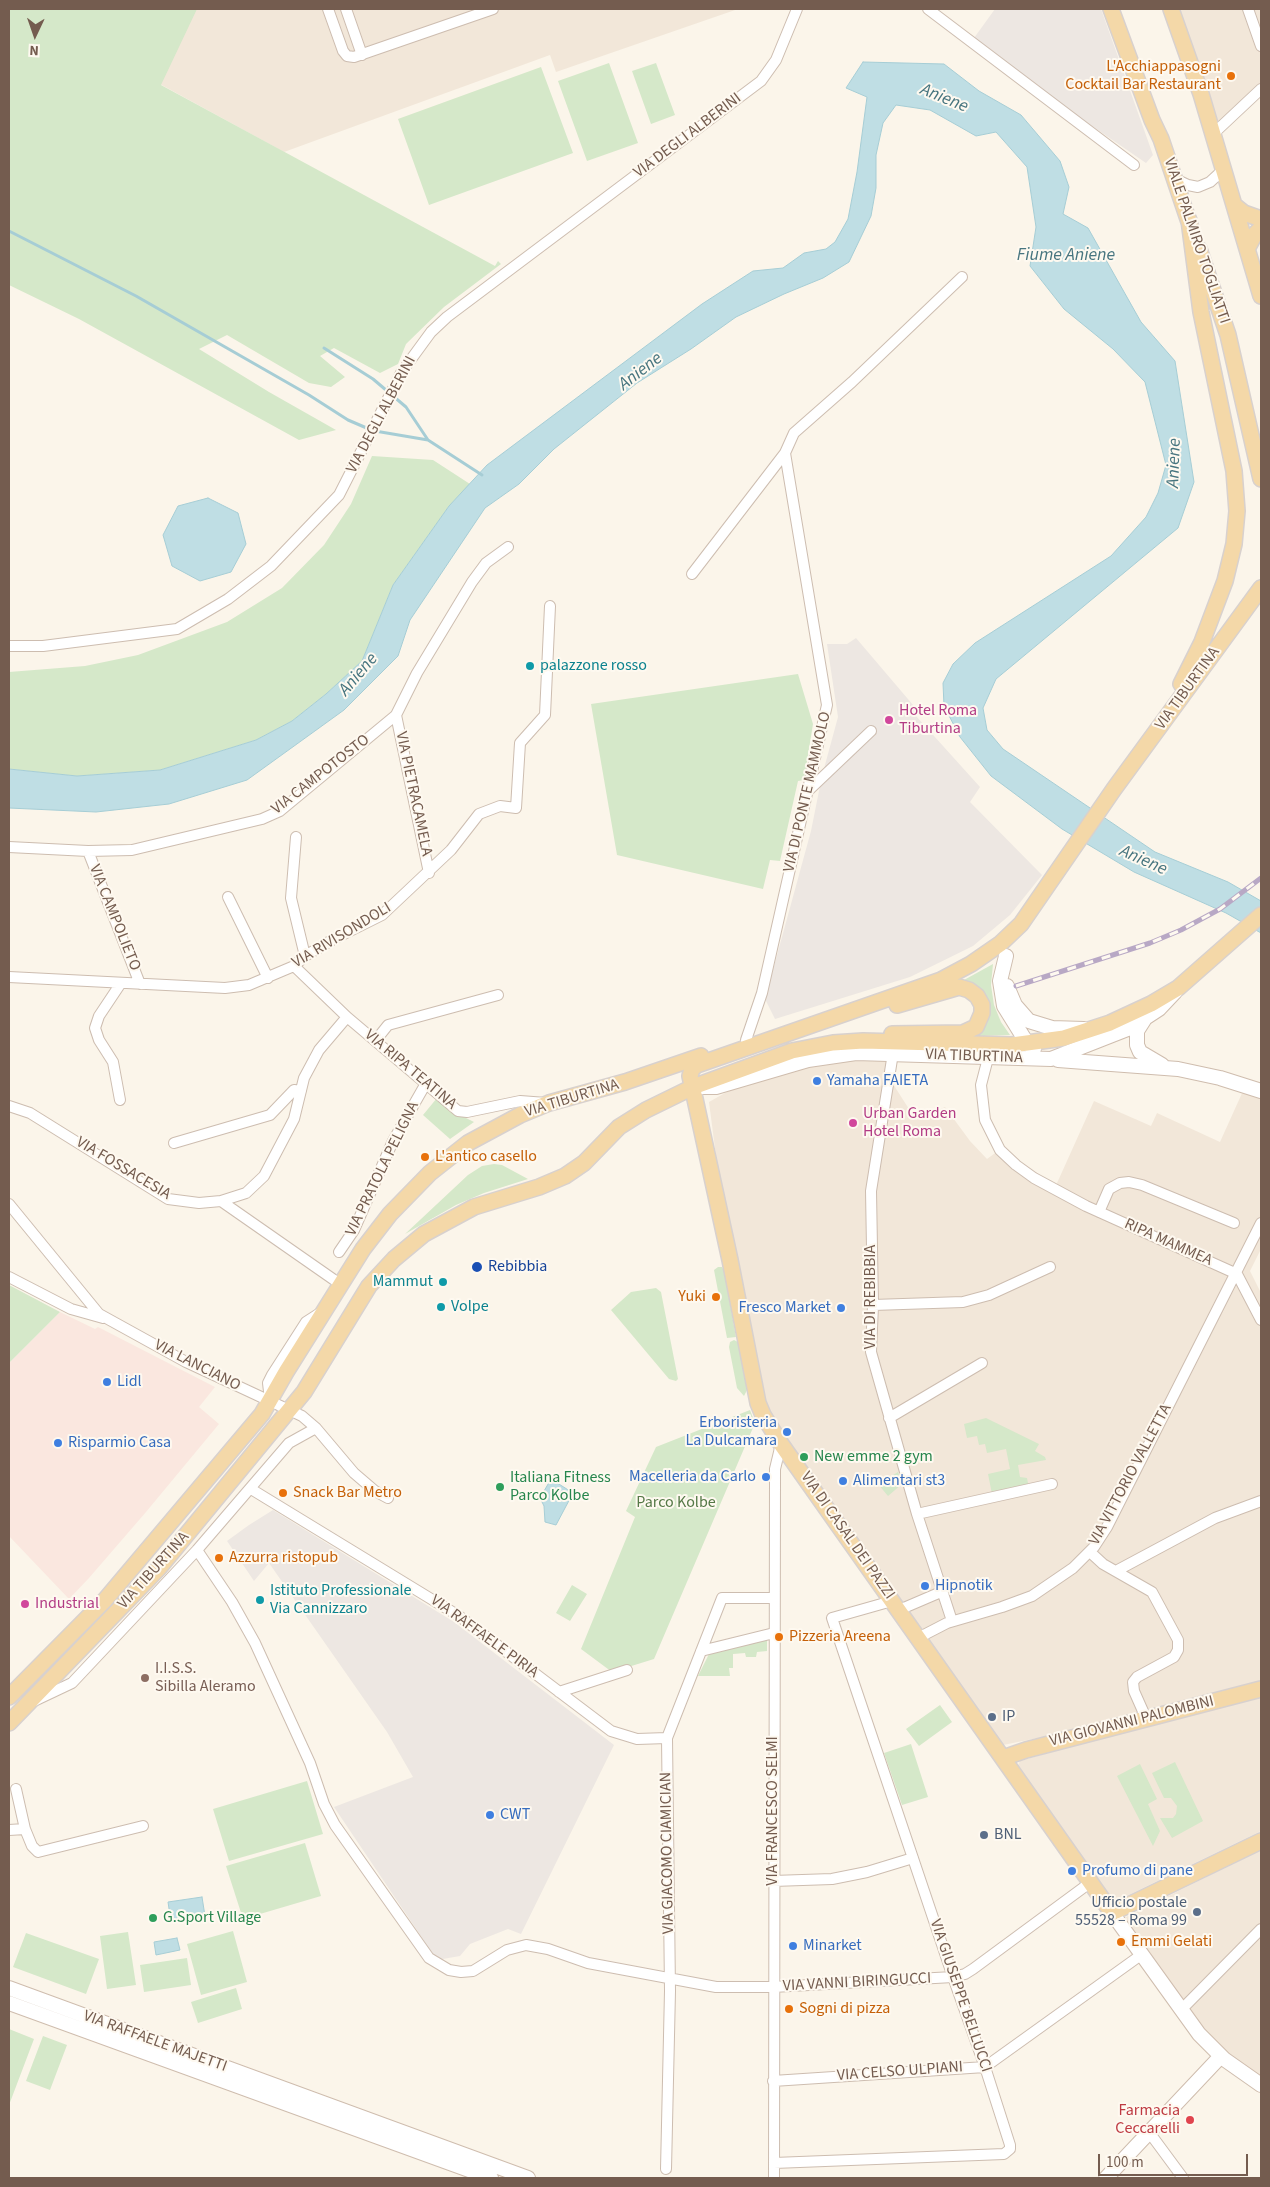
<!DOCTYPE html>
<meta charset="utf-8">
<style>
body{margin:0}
#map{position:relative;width:1270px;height:2187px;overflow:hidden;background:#fbf5ea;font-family:"Source Sans 3",sans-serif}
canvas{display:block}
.frame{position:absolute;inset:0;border:10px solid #745c4f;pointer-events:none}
.north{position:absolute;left:10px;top:10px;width:50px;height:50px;-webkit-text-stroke:4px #fef9f0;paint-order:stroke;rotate:183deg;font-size:14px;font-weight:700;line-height:20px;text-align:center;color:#745c4f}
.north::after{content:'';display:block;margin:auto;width:18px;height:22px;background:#745c4f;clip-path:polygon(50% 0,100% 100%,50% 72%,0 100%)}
.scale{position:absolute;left:1098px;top:2154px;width:150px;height:22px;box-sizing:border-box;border:2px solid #745c4f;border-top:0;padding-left:6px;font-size:15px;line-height:18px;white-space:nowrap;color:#745c4f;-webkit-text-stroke:4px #fef9f0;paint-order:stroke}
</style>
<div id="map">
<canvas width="1270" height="2187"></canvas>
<div class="frame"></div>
<div class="north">N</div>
<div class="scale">100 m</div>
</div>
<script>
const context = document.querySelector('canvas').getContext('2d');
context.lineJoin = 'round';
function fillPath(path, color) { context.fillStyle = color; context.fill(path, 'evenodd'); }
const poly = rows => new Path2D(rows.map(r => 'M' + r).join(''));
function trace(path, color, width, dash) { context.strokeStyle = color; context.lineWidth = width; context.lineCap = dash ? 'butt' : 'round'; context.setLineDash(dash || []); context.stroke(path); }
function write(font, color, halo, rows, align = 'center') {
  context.font = font + ' "Source Sans 3",sans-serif'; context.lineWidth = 4; context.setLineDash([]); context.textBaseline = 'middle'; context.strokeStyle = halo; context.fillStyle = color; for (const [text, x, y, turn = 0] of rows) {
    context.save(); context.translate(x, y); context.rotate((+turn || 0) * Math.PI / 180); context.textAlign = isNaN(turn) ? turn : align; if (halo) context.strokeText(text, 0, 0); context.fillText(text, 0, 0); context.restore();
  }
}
fillPath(poly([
 [23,9,738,9,556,72,550,55,284,152],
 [1170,9,1261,9,1261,91,1212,135],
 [858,1059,897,1060,893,1084,916,1120,945,1107,970,1141,987,1159,998,1151,1053,1192,1094,1101,1151,1126,1157,1113,1220,1142,1243,1091,1261,1097,1261,1249,1250,1271,1261,1293,1261,1688,1142,1717,1003,1745,906,1615,762,1403,723,1210,709,1102,732,1089,785,1070],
 [1261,1692,1261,1831,1114,1902,1017,1767,1020,1761],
 [1261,1850,1261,2079,1223,2053,1186,2010,1127,1922,1126,1917]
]), '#f2e7d9');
fillPath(poly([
 [60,1312,95,1329,98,1327,215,1387,199,1407,219,1424,146,1512,89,1578,69,1599,9,1536,9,1363]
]), '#fae7df');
fillPath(poly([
 [995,9,1101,9,1153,155,1146,163,1076,115,974,38],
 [856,638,919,712,916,716,980,787,970,802,1042,875,1010,915,973,946,910,977,775,1019,765,999,811,831,822,776,838,717,827,644,847,644],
 [273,1510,454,1622,614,1745,521,1934,508,1929,470,1944,460,1956,437,1960,334,1807,413,1777,387,1732,269,1563,254,1581,227,1541,249,1525]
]), '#ede7e2');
fillPath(poly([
 [9,9,197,9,161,85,495,266,498,261,501,264,444,307,406,344,398,364,380,373,334,348,320,356,345,377,331,387,309,383,227,335,199,349,269,392,336,430,299,440,79,319,9,285],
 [609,63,638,143,587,161,558,81],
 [656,63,675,115,651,124,632,71],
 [541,67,573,153,429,205,398,119],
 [372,456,433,460,470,484,449,506,393,585,362,661,326,694,292,721,256,740,160,770,77,776,9,769,9,672,85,666,138,655,227,622,282,588,324,545,351,504],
 [798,674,813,724,804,780,798,781,780,861,770,860,763,889,617,855,591,704],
 [993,964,991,985,994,1005,1001,1022,1010,1035,978,1036,988,1021,989,1004,979,988,964,980],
 [437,1098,456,1113,474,1122,450,1139,423,1115],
 [494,1164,502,1165,528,1179,484,1193,456,1205,405,1234,468,1175,482,1166],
 [718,1267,722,1267,724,1271,736,1337,727,1338,714,1270],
 [9,1285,60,1312,9,1363],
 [656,1288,661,1292,678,1379,676,1381,669,1379,611,1310,631,1292],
 [734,1340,738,1342,747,1390,744,1396,737,1388,729,1347,730,1342],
 [750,1410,755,1423,654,1659,612,1672,581,1649,635,1517,626,1511,656,1447],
 [986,1418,1039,1444,1035,1451,1045,1457,1046,1460,1018,1465,1020,1477,1027,1478,1029,1488,992,1494,988,1474,1010,1469,1006,1449,987,1453,985,1444,979,1445,977,1436,967,1438,964,1424],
 [898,1472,902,1484,888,1496,878,1484],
 [572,1585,587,1594,570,1621,556,1613],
 [767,1638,767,1651,757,1652,756,1657,746,1657,745,1653,733,1654,733,1668,729,1668,730,1676,698,1676,709,1654],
 [940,1705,952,1722,919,1746,906,1729],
 [911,1744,928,1797,902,1805,884,1753],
 [1175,1762,1203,1821,1172,1838,1160,1818,1173,1818,1176,1814,1177,1806,1171,1798,1164,1798,1152,1773],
 [1140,1764,1157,1799,1148,1804,1160,1831,1153,1846,1117,1776],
 [307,1781,323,1834,229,1861,213,1809],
 [305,1843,321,1896,243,1919,226,1866],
 [233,1931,247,1982,201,1995,187,1944],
 [128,1932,136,1985,107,1989,100,1936],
 [26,1933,99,1959,86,1994,13,1967],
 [187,1958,191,1985,144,1992,140,1965],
 [236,1988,242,2009,198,2023,191,2002],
 [9,2029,34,2039,9,2105],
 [43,2036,67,2045,50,2090,26,2081]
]), '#d5e8c9');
const water = poly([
 [863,62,944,64,979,91,1021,115,1060,161,1069,187,1063,214,1088,228,1141,322,1175,361,1194,482,1178,528,996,679,983,708,987,730,1003,749,1155,852,1228,882,1261,901,1261,933,1226,913,1134,872,1062,829,991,776,960,737,944,706,943,683,953,664,975,643,1111,556,1146,517,1158,493,1166,465,1145,382,1113,349,1064,309,1030,266,1036,227,1027,167,996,132,976,136,930,110,896,105,883,123,876,155,876,188,871,216,849,262,823,278,784,294,736,317,691,349,637,383,554,449,519,484,485,508,410,620,398,656,344,710,247,780,169,804,96,812,9,808,9,769,77,776,160,770,256,740,292,721,326,694,362,661,393,585,449,506,487,465,702,304,753,271,783,268,804,253,826,249,835,242,848,219,857,172,867,97,846,88,863,62],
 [208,498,238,513,246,544,231,572,200,581,172,566,163,535,178,506,208,498],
 [551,1479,573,1493,556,1525,545,1522,544,1506,540,1498,551,1479],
 [202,1897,205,1916,171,1922,168,1902,202,1897],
 [177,1938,180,1950,156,1955,154,1942,177,1938]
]);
fillPath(water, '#bfdee4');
trace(water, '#a6cdd5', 1);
trace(poly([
 [9,231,136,296,309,395,348,420,369,429],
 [324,348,373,379,406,407,428,440],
 [375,431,428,440,482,475]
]), '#a6cdd5', 3);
const street = poly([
 [328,9,343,51,347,56,354,57,493,9],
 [346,9,362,55],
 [928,9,1134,165],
 [1248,9,1261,46],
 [1212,135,1261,89],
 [1175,179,1188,185,1198,187,1210,182,1223,170],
 [692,574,785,453,794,433,852,382,962,277],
 [9,646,43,646,177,629,228,599,271,566,339,495,401,373,431,332,447,317,761,81,776,60,797,9],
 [396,715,429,873],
 [809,790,871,731],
 [296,837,291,898,305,956],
 [9,847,88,851,132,850,262,819,280,811,396,715,417,673,472,582,486,563,508,547],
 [88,851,140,984],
 [228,897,268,978],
 [294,966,347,1017,458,1111,467,1112,520,1101,546,1103],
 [9,977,225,988,249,985,294,966,305,956,332,940,382,915,451,850,479,814,500,806,516,808,520,743,545,715,550,606],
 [376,1040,388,1025,498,995],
 [746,1040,762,993,827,705,785,453],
 [893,1053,871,1191,873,1305,871,1352,917,1514,952,1621],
 [988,1058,981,1085,985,1120,1000,1150,1016,1165,1034,1178,1086,1206,1237,1274],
 [120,1100,113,1062,99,1040,95,1028,99,1016,121,983],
 [9,1106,30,1113,168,1199,199,1203,221,1201,340,1284],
 [174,1143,270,1115,294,1090,301,1091],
 [221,1201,246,1193,264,1176,294,1119,304,1078,319,1050,347,1017],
 [9,1204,99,1314,186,1362,302,1416,316,1428,354,1473,375,1491,388,1498],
 [1099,1212,1109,1189,1120,1183,1129,1182,1142,1185,1234,1223],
 [339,1252,354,1230,393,1141,425,1085],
 [1237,1274,1261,1320],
 [9,1277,71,1309,103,1318],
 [873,1305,963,1302,989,1295,1050,1267],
 [270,1400,268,1383,272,1375,306,1322,320,1313],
 [889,1418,982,1363],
 [251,1489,459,1616,611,1731,637,1739,667,1738],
 [917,1514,1052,1484],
 [197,1550,232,1602,255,1643,310,1763,324,1804,335,1825,429,1958,449,1970,461,1972,473,1971,507,1950,526,1945,548,1949,588,1963,716,1987,773,1987,953,1977,965,1974,973,1969,1091,1882],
 [1090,1552,1103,1564,1152,1592,1178,1640,1178,1650,1174,1657,1137,1677,1133,1682,1134,1691,1146,1718],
 [1116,1571,1215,1518,1261,1501],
 [899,1610,941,1592],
 [918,1638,947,1623,1002,1607,1032,1596,1073,1568,1094,1547,1107,1527,1261,1223],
 [701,1651,774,1633],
 [559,1692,627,1670],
 [34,1701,72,1683,197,1550,289,1443,316,1428],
 [25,1829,32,1846,38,1852,143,1826],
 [9,1830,25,1829,16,1789],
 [773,1881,832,1879,867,1872,913,1858],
 [1181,2010,1261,1929],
 [773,2081,985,2067,1141,1955],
 [1149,2132,1183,2178],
 [774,2163,1004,2154,1010,2149,1010,2145,985,2067,953,1977,832,1618,892,1601],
 [666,2169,670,1991,667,1738,722,1598,774,1598],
 [774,2178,775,1469,781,1444]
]);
const secondary = poly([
 [1006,956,1000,981,1004,1006,1027,1043,1034,1049],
 [1007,986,1015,1005,1029,1021,1052,1028,1084,1029],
 [1144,1020,1137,1031,1137,1045,1140,1052,1162,1065],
 [1058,1060,1178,1069,1220,1078,1261,1091],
 [696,1087,716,1087,808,1060,856,1053,1051,1059,1130,1028,1159,1009,1175,992],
 [1112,1913,1199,2034,1224,2059,1261,2085],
 [9,1988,528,2178],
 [9,2003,491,2178],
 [1106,2178,1221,2056]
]);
const primary = poly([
 [1111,9,1152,120,1161,139,1191,228],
 [1171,9,1201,94,1261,296],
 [1234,205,1244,213,1261,219],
 [1199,249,1228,335,1261,479],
 [1247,249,1255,234,1261,228],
 [1261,588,1114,789,1021,924,1000,944,971,964,941,980,697,1065,692,1069,690,1076,730,1260,758,1403,763,1415,781,1444,1112,1913,1261,1841],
 [1181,684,1202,642,1225,581,1234,544,1237,511,1234,471,1201,312,1189,220],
 [892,1034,963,1033,976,1027,982,1013,982,1005,977,996,969,990,959,987,897,1005],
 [9,1697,105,1600,262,1414,286,1372,363,1249,390,1214,430,1173,468,1143,520,1115,549,1103,625,1082,701,1056],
 [9,1723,159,1568,304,1392,369,1286,394,1259,424,1234,474,1207,539,1187,565,1176,584,1163,619,1127,646,1110,693,1087,792,1051,833,1043,863,1041,1012,1045,1064,1038,1110,1023,1151,1004,1178,988,1261,915],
 [1003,1758,1026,1750,1261,1689]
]);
trace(street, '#cdbdb0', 12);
trace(secondary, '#cfbdae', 16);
trace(primary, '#d8d1ce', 18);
trace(street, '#fff', 10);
trace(secondary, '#fff', 14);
trace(primary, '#f4d8a8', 15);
const rail = poly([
 [1016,986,1150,943,1181,930,1220,909,1261,878]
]);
trace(rail, '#b8a8c5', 5);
trace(rail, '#fef9f0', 3, [9]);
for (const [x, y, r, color] of [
 [1231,76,5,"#e8710a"],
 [530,666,5,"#0f9aa8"],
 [889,720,5,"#d1479c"],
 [817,1081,5,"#3f7fe0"],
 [853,1123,5,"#d1479c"],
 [425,1157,5,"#e8710a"],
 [477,1267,6,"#1a4fb4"],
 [443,1282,5,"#0f9aa8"],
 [716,1297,5,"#e8710a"],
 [441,1307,5,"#0f9aa8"],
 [841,1308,5,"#3f7fe0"],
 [107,1382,5,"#3f7fe0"],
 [787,1432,5,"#3f7fe0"],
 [58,1443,5,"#3f7fe0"],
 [804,1457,5,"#2e9e5b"],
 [766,1477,5,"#3f7fe0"],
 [843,1481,5,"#3f7fe0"],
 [500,1487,5,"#2e9e5b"],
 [283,1493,5,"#e8710a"],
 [219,1558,5,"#e8710a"],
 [925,1586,5,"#3f7fe0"],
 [260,1600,5,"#0f9aa8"],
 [25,1604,5,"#d1479c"],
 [779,1637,5,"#e8710a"],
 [145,1678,5,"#8d6e63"],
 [992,1717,5,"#5c6f8a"],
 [490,1815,5,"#3f7fe0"],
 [984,1835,5,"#5c6f8a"],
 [1072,1871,5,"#3f7fe0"],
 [1197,1912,5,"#5c6f8a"],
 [153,1918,5,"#2e9e5b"],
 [1121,1942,5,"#e8710a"],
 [793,1946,5,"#3f7fe0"],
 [789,2009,5,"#e8710a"],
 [1190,2120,5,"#e0444e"]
]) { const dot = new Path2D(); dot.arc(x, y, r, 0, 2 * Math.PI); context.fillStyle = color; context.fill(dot); trace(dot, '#fef9f0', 2); }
write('16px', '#c56008', '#fef9f0', [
 ["L'Acchiappasogni",1221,67,"right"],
 ["Cocktail Bar Restaurant",1221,85,"right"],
 ["L'antico casello",435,1157],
 ["Yuki",706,1297,"right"],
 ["Snack Bar Metro",293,1493],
 ["Azzurra ristopub",229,1558],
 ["Pizzeria Areena",789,1637],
 ["Emmi Gelati",1131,1942],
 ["Sogni di pizza",799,2009]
], 'left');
write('16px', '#745c4f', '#fef9f0', [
 ["VIA DEGLI ALBERINI",688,136,-37],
 ["VIALE PALMIRO TOGLIATTI",1196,241,71],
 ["VIA DEGLI ALBERINI",382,415,-62],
 ["VIA TIBURTINA",1188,689,-54],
 ["VIA CAMPOTOSTO",321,775,-38],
 ["VIA DI PONTE MAMMOLO",808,792,-77],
 ["VIA PIETRACAMELA",413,794,78],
 ["VIA CAMPOLIETO",114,918,68],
 ["VIA RIVISONDOLI",342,936,-31],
 ["VIA TIBURTINA",974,1057,2],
 ["VIA RIPA TEATINA",410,1070,40],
 ["VIA TIBURTINA",572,1099,-17],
 ["VIA FOSSACESIA",123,1169,31],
 ["VIA PRATOLA PELIGNA",383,1169,-64],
 ["RIPA MAMMEA",1168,1243,24],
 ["VIA DI REBIBBIA",871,1297,-90],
 ["VIA LANCIANO",197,1366,27],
 ["VIA VITTORIO VALLETTA",1131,1475,-62],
 ["VIA DI CASAL DEI PAZZI",847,1536,55],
 ["VIA TIBURTINA",154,1571,-48],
 ["VIA RAFFAELE PIRIA",484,1637,36],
 ["VIA GIOVANNI PALOMBINI",1132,1722,-14],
 ["VIA FRANCESCO SELMI",773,1811,-90],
 ["VIA GIACOMO CIAMICIAN",668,1853,-91],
 ["VIA VANNI BIRINGUCCI",857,1983,-3],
 ["VIA GIUSEPPE BELLUCCI",960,1996,71],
 ["VIA RAFFAELE MAJETTI",155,2042,20],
 ["VIA CELSO ULPIANI",900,2072,-4]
]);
write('16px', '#0d838f', '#fef9f0', [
 ["palazzone rosso",540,666],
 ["Mammut",433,1282,"right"],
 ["Volpe",451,1307],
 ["Istituto Professionale",270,1591],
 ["Via Cannizzaro",270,1609]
], 'left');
write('16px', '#b23c85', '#fef9f0', [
 ["Hotel Roma",899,711],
 ["Tiburtina",899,729],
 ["Urban Garden",863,1114],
 ["Hotel Roma",863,1132],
 ["Industrial",35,1604]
], 'left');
write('16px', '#366cbe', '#fef9f0', [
 ["Yamaha FAIETA",827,1081],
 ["Fresco Market",831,1308,"right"],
 ["Lidl",117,1382],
 ["Erboristeria",777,1423,"right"],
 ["La Dulcamara",777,1441,"right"],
 ["Risparmio Casa",68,1443],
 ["Macelleria da Carlo",756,1477,"right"],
 ["Alimentari st3",853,1481],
 ["Hipnotik",935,1586],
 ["CWT",500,1815],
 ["Profumo di pane",1082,1871],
 ["Minarket",803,1946]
], 'left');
write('16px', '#164399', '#fef9f0', [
 ["Rebibbia",488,1267]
], 'left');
write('16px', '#27864d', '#fef9f0', [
 ["New emme 2 gym",814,1457],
 ["Italiana Fitness",510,1478],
 ["Parco Kolbe",510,1496],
 ["G.Sport Village",163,1918]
], 'left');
write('16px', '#557947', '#fef9f0', [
 ["Parco Kolbe",676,1503]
]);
write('16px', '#785e54', '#fef9f0', [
 ["I.I.S.S.",155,1669],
 ["Sibilla Aleramo",155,1687]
], 'left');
write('16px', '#4e5e75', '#fef9f0', [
 ["IP",1002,1717],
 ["BNL",994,1835],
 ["Ufficio postale",1187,1903,"right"],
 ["55528 – Roma 99",1187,1921,"right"]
], 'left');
write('16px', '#be3a42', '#fef9f0', [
 ["Farmacia",1180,2111],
 ["Ceccarelli",1180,2129]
], 'right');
write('italic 18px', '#47757f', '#fef9f0', [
 ["Aniene",944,99,22],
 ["Fiume Aniene",1066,256],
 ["Aniene",641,372,-38],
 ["Aniene",1175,463,-88],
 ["Aniene",359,675,-50],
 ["Aniene",1143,861,24]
]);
</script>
